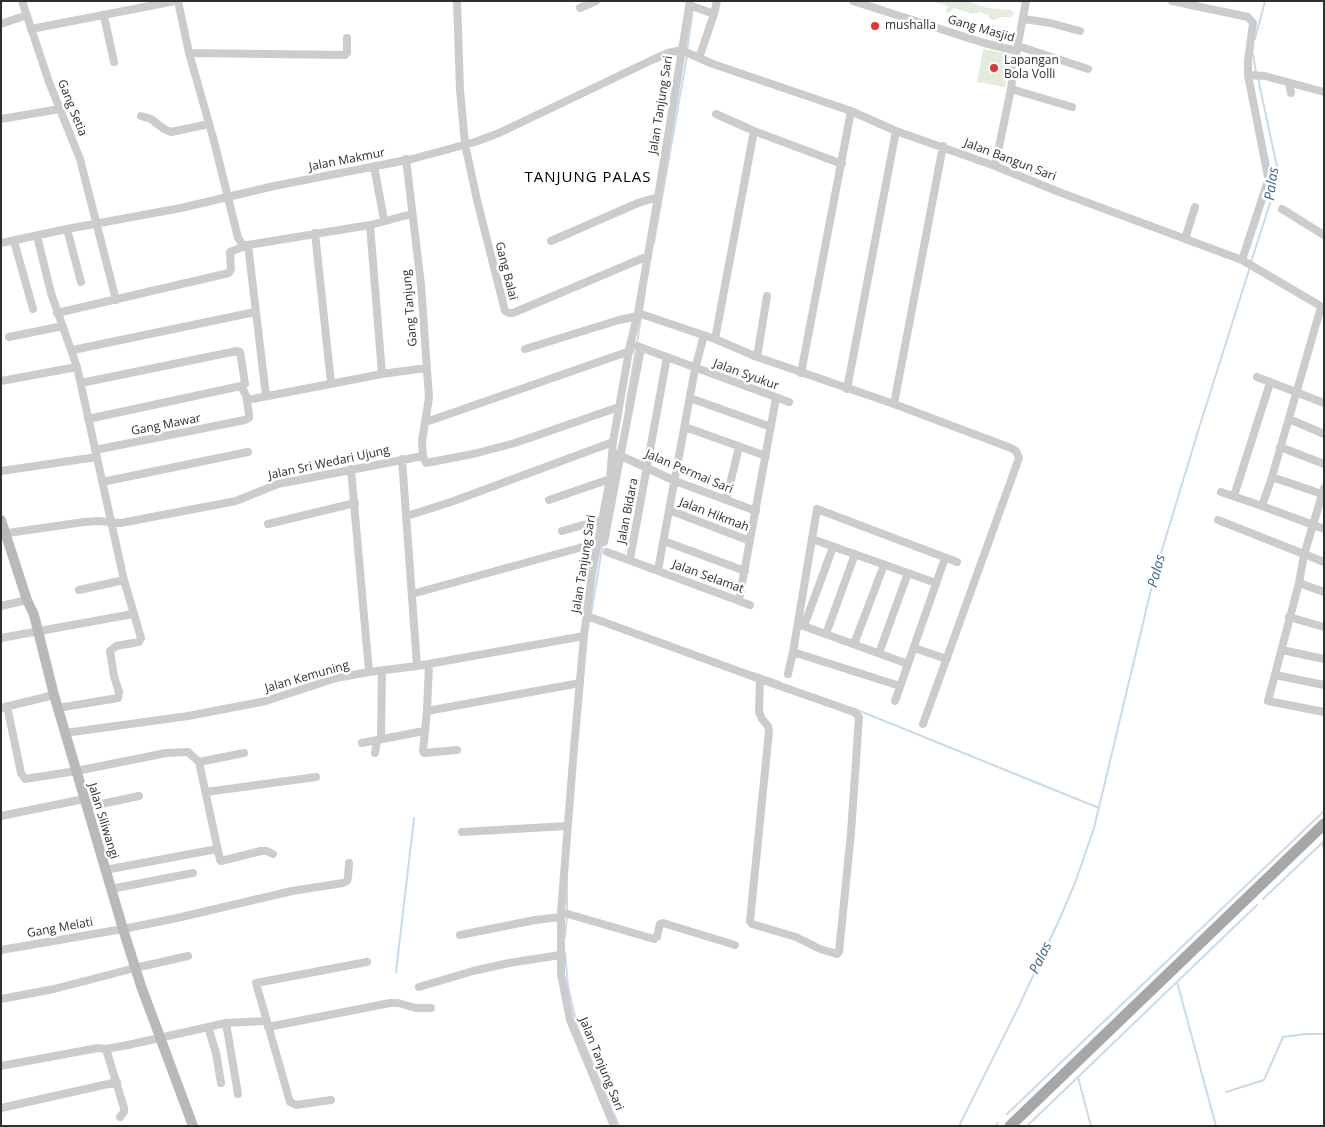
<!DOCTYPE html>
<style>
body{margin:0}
#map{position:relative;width:1325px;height:1127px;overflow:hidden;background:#fff;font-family:"Open Sans",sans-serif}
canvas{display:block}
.frame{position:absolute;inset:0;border:2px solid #2f2f2f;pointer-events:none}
</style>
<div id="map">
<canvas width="1325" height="1127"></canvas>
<div class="frame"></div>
</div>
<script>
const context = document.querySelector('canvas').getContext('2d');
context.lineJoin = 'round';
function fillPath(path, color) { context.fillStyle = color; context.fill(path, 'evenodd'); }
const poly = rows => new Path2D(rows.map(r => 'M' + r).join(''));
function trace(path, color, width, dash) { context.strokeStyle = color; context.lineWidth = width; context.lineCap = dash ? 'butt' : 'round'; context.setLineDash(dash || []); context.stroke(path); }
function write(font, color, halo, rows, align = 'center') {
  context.font = font + ' "Open Sans",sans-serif'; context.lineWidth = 5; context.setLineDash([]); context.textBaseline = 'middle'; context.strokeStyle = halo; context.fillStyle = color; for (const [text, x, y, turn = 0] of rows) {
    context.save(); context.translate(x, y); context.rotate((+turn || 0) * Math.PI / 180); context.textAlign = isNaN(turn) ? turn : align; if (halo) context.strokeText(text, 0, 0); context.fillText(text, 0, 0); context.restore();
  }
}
fillPath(poly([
 [930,1,966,1,988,8,1011,10,1014,13,1011,17,1002,17,994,20,990,19,988,15,980,12,972,14,954,8,947,14,946,11,948,6],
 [983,49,1010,54,1005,87,977,82]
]), '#e4eddd');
trace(poly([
 [1255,39,1265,1],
 [687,51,693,9],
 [1253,54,1256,73],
 [654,243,687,56],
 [1251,262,1274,191,1277,167,1258,78],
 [642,312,645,292],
 [637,344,641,317],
 [626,406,636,349],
 [591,615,603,543],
 [754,673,780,682],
 [855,709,1099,808],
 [1322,843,1324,850],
 [1263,899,1323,842],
 [567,911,567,879],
 [565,937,567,917],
 [565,952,568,986,577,1026,619,1126],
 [396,972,414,818],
 [1177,982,1216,1126],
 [1078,1077,1091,1126],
 [1226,1092,1264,1080,1283,1037,1306,1034,1324,1034],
 [1007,1114,1324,811],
 [959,1126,1018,1008,1060,918,1075,883,1094,828,1155,573,1199,428,1250,267],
 [995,1126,998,1123],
 [1027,1126,1257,905]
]), '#c8dbed', 2);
trace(poly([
 [22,1,49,82,80,159,116,300],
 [178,1,189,53,214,141,238,238,243,245,248,245],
 [457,1,460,90,465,144,477,200,505,311,509,313,513,313,648,256],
 [853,1,984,43,1017,51],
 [1172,1,1248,17,1253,23,1248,61,1248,75,1268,177,1267,184,1242,260],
 [689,5,714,14,717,1],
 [580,8,596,1],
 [104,16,114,62],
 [1024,19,1050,23,1080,31],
 [1,24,27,15],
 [31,29,175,1],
 [1018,46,1088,69],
 [189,53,345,55,347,53,347,38],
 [699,58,714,14],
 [1248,75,1265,76,1324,92],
 [1289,83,1291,93],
 [1011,89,1072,107],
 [141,116,151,119,164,129,171,132,209,124],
 [1,119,60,109],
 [754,131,842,164],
 [406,159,421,285,429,398,422,441,423,456,426,463,473,454,515,443,619,407],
 [374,166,384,220],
 [995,166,1011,89,1013,71,1026,1],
 [1282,209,1324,235],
 [370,225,382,374],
 [67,229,81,282],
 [315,233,331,383],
 [37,236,51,293,77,367,124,580,141,638,139,642,116,646,110,651,114,676,119,692,118,698,58,708],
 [1185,239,1195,207],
 [14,241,33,309],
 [551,241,638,203,658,197],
 [1,243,67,229,181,208,274,186,412,159,475,142,499,133,652,60,668,53,681,50,713,64,851,111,896,131,995,166,1059,192,1242,260,1324,308],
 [248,245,266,396],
 [57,313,229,273,231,269,230,252,248,245,370,225,412,214],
 [638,313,715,339,757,357,894,404,943,146],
 [9,337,63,326],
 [715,339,754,131,716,114],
 [637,346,789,402],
 [525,349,619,320,637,316],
 [73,350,255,312],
 [757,357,767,296],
 [801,373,851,111],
 [1257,377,1324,403],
 [1,381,77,367],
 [81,383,237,351,240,352,241,357,245,384,241,386],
 [847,389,896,131],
 [690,398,771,427],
 [247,400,382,374,426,368],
 [894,404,1011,448,1016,451,1019,458,923,724],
 [88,419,241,386,246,395,249,414,249,418,245,420,95,450],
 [1289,419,1324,434],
 [426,422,630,351],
 [685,427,766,456],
 [1280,447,1324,464],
 [617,454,675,481,756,511],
 [402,459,417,666],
 [351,469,369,672],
 [1,471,97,457],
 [1272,477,1322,494],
 [102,482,248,452],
 [1324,488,1304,555,1299,583,1268,701,1324,712],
 [1221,492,1262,506,1324,529],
 [1234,496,1270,383],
 [549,500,610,479],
 [726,500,739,447],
 [1262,506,1272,477,1321,307],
 [669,510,750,541],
 [407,516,451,502,613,442],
 [1218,520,1324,562],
 [268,524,355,503],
 [562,531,601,520],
 [1,534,84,522,98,521,121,523,152,517,236,501,278,484,423,456],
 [812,539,936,583],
 [664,541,745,571],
 [604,542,641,348],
 [607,552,750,605],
 [630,559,667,357],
 [658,570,695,369,704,335],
 [1299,583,1324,592],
 [79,590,124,580],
 [412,594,597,543],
 [739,600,776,398],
 [1,606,27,600],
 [587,616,760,679,759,712,762,719,768,726,769,731,750,921,752,924,796,937,820,949,837,954,839,952,851,833,859,717,854,712,760,679],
 [1289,617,1324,627],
 [798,624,908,664],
 [804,626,833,547],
 [826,634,855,554],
 [1,638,133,614],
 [854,644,884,565],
 [914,648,947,659],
 [1282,650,1324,659],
 [793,652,900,686],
 [879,653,908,573],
 [429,664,427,711,423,751,424,753,457,750],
 [788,674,793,652,817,509,957,562],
 [1275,675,1324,685],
 [895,701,945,558],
 [7,706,21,773,25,779,76,771,166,753,188,752,199,762,220,860,221,861,261,851,267,851,273,854],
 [1,708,54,695],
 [427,711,580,683],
 [65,733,188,716,266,701,336,678,369,672,417,666,584,636],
 [381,739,382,671],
 [362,743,424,731],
 [375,753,377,740],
 [199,762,244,753],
 [206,792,316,777],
 [87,807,139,796],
 [1,816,84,799],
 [462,832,567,826],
 [105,870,217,849],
 [111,889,193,873],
 [561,912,654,939,657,937,660,924,663,923,735,945],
 [460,935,535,920,561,917],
 [1,950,123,929,177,918,292,891,343,883,347,881,348,877,349,863],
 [419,987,473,971,509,963,560,955],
 [1,999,54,989,135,968,188,956],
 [226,1023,238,1094],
 [208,1027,216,1053,221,1083],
 [268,1027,390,1003,398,1003,416,1008,431,1008],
 [106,1049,124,1108,124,1112,120,1117],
 [1,1066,98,1048,106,1049,128,1045,226,1023,266,1021],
 [331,1100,296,1105,290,1102,256,983,367,962],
 [1,1108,117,1082],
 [614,1126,570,1020,561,974,561,912,574,748,584,636,592,573,610,479,613,442,630,345,638,313,658,197,690,1]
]), '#ccc', 8);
trace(poly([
 [1,520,27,600,34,615,54,695,123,929,141,986,193,1126]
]), '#b9b9b9', 10);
trace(poly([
 [1010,1126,1324,824]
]), '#a7a7a7', 11);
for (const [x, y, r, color] of [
 [875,26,5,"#eb322c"],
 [994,68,5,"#eb322c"]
]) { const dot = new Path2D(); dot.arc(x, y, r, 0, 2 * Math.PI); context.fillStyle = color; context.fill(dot); trace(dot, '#fff', 2); }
write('12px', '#2f2f2f', '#fff', [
 ["mushalla",885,26],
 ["Lapangan",1004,61],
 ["Bola Volli",1004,75]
], 'left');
write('12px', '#2f2f2f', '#fff', [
 ["Gang Masjid",981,29,16],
 ["Jalan Tanjung Sari",661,105,-81],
 ["Gang Setia",72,108,68],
 ["Jalan Makmur",347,160,-11],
 ["Jalan Bangun Sari",1010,160,21],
 ["Gang Balai",506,271,76],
 ["Gang Tanjung",410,308,-95],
 ["Jalan Syukur",746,375,20],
 ["Gang Mawar",166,425,-11],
 ["Jalan Sri Wedari Ujung",329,463,-12],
 ["Jalan Permai Sari",689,472,23],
 ["Jalan Bidara",628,511,-79],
 ["Jalan Hikmah",714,515,21],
 ["Jalan Tanjung Sari",584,564,-81],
 ["Jalan Selamat",708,577,20],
 ["Jalan Kemuning",307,677,-16],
 ["Jalan Siliwangi",103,821,73],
 ["Gang Melati",60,928,-10],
 ["Jalan Tanjung Sari",601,1064,68]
]);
write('italic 14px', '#3a6895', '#fff', [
 ["Palas",1272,184,-82],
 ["Palas",1157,571,-75],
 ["Palas",1041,958,-64]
]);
context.letterSpacing = '1px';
write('15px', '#000', '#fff', [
 ["TANJUNG PALAS",588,178]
]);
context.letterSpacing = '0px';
</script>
